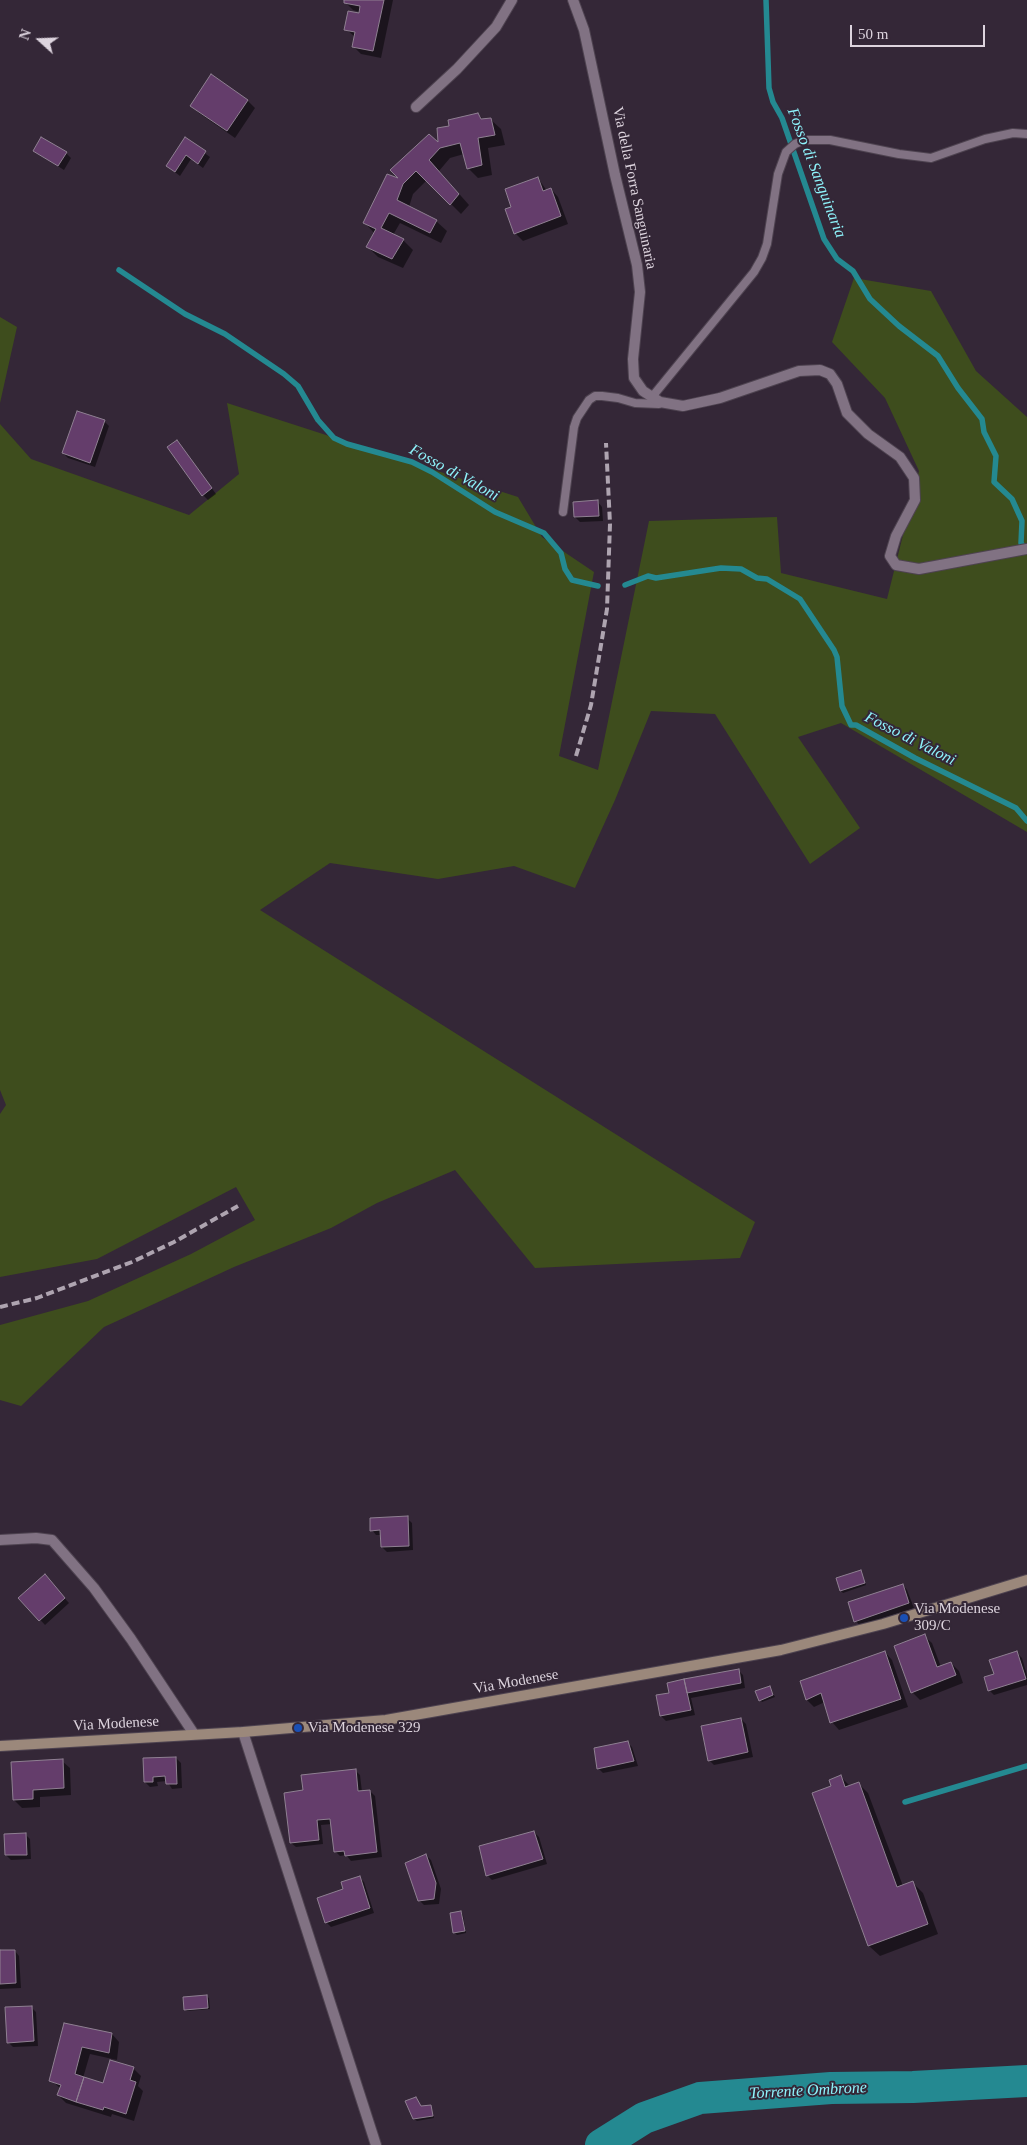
<!DOCTYPE html>
<style>
body{margin:0}
#map{position:relative;width:1027px;height:2145px;overflow:hidden;background:#342737;font-family:Georgia,serif}
canvas{display:block}
.north{position:absolute;left:15px;top:15px;width:50px;height:50px;-webkit-text-stroke:4px #342737;paint-order:stroke;rotate:290deg;font-size:14px;font-weight:700;line-height:20px;text-align:center;color:#ddd4de}
.north::after{content:'';display:block;margin:auto;width:18px;height:22px;background:#ddd4de;clip-path:polygon(50% 0,100% 100%,50% 72%,0 100%)}
.scale{position:absolute;left:850px;top:25px;width:135px;height:22px;box-sizing:border-box;border:2px solid #ddd4de;border-top:0;padding-left:6px;font-size:15px;line-height:18px;white-space:nowrap;color:#ddd4de;-webkit-text-stroke:4px #342737;paint-order:stroke}
</style>
<div id="map">
<canvas width="1027" height="2145"></canvas>
<div class="north">N</div>
<div class="scale">50 m</div>
</div>
<script>
const context = document.querySelector('canvas').getContext('2d');
context.lineJoin = 'round';
function fillPath(path, color) { context.fillStyle = color; context.fill(path, 'evenodd'); }
const poly = rows => new Path2D(rows.map(r => 'M' + r).join(''));
function trace(path, color, width, dash) { context.strokeStyle = color; context.lineWidth = width; context.lineCap = dash ? 'butt' : 'round'; context.setLineDash(dash || []); context.stroke(path); }
function write(font, color, halo, rows, align = 'center') {
  context.font = font + ' Georgia,serif'; context.lineWidth = 4; context.setLineDash([]); context.textBaseline = 'middle'; context.strokeStyle = halo; context.fillStyle = color; for (const [text, x, y, turn = 0] of rows) {
    context.save(); context.translate(x, y); context.rotate((+turn || 0) * Math.PI / 180); context.textAlign = isNaN(turn) ? turn : align; if (halo) context.strokeText(text, 0, 0); context.fillText(text, 0, 0); context.restore();
  }
}
fillPath(poly([
 [854,278,931,291,976,371,1027,417,1027,832,841,723,798,737,860,828,810,864,715,714,651,711,615,800,575,888,514,866,438,879,330,863,260,910,755,1222,740,1258,535,1268,455,1170,377,1203,331,1228,234,1267,104,1327,21,1406,0,1400,0,1325,88,1301,191,1254,255,1220,236,1187,97,1259,0,1277,0,1114,6,1105,0,1090,0,424,31,459,189,515,239,474,227,403,518,497,542,537,594,572,559,756,598,770,649,521,777,517,781,573,887,599,919,471,885,398,832,342],
 [0,317,17,327,0,403]
]), '#3e4d1d');
fillPath(poly([
 [346,0,393,0,381,58,361,54,354,47,355,37,346,29,360,12,353,10,345,2],
 [212,76,248,101,255,108,235,138,199,113,191,105],
 [478,114,484,120,490,119,501,129,505,145,488,148,492,175,478,178,468,168,464,154,450,158,439,171,469,205,461,214,427,180,413,194,409,207,436,221,447,231,441,243,400,223,393,235,403,240,413,250,403,268,378,257,368,247,375,234,365,223,402,181,440,145,450,127],
 [185,139,210,157,203,168,191,159,180,176,167,166],
 [34,151,66,153,71,158,64,170],
 [538,178,547,191,551,189,558,197,568,224,523,241,515,233,513,208],
 [104,421,109,426,95,467,68,458,63,453],
 [177,441,216,494,208,500,203,495],
 [598,502,602,507,603,521,580,522,575,517],
 [407,1518,412,1523,413,1550,387,1552,382,1547,381,1535,376,1535,372,1530],
 [861,1572,866,1585,843,1593,841,1591],
 [49,1581,69,1603,45,1625,20,1598],
 [903,1585,907,1590,914,1608,860,1626,856,1621],
 [924,1636,932,1643,941,1667,951,1663,959,1671,963,1683,920,1700,912,1692],
 [885,1652,892,1660,908,1707,839,1730,832,1722,825,1702,814,1707,807,1700],
 [1017,1653,1022,1658,1027,1675,1027,1685,994,1695,989,1690,995,1675],
 [738,1670,743,1675,745,1688,691,1698,695,1715,666,1721,661,1716,670,1694],
 [769,1687,775,1697,762,1702,760,1700],
 [741,1719,746,1724,753,1757,714,1765,709,1760],
 [627,1742,632,1747,638,1766,603,1773,598,1768],
 [176,1758,181,1763,182,1788,172,1789,167,1781,157,1782,158,1786,150,1787,145,1782],
 [62,1761,70,1768,71,1795,40,1797,40,1807,22,1808,14,1800],
 [355,1770,360,1775,362,1792,370,1791,375,1796,382,1857,351,1861,346,1855,340,1856,335,1851,332,1824,321,1825,323,1844,296,1847,291,1843,304,1791],
 [841,1777,850,1786,858,1783,868,1793,903,1886,912,1882,923,1893,938,1934,880,1956,869,1946,832,1787],
 [534,1832,539,1837,547,1864,492,1880,487,1875],
 [25,1834,30,1839,31,1859,11,1860,6,1855],
 [426,1855,431,1860,441,1889,439,1904,424,1905,419,1900],
 [359,1877,364,1882,374,1913,331,1927,326,1922,344,1890],
 [461,1912,463,1915,466,1933,457,1935,455,1933],
 [0,1951,15,1951,19,1956,21,1988,0,1989],
 [206,1996,209,1998,210,2009,187,2011,185,2009],
 [31,2007,36,2012,38,2046,13,2047,8,2042],
 [65,2024,112,2034,119,2042,117,2060,90,2054,83,2078,104,2084,133,2068,141,2076,138,2086,143,2091,134,2121,112,2114,111,2117,66,2103,58,2095,61,2089,51,2080],
 [430,2106,434,2118,417,2121,414,2119,421,2107]
]), '#0007');
trace(poly([
 [766,0,769,88,773,102,782,118,824,239,837,259,853,271,870,299,899,326,938,356,958,388,982,419,984,432,996,456,994,482,1012,499,1022,521,1021,543,1027,551],
 [119,270,185,314,225,334,284,374,298,386,318,420,334,438,347,444,412,462,432,472,495,512,544,533,561,553,565,569,572,580,598,586],
 [625,585,648,576,656,578,721,568,741,569,757,578,767,579,800,599,834,650,837,657,842,706,851,725,856,725,915,758,1016,808,1027,821],
 [905,1802,1027,1766]
]), '#248991', 5.5);
trace(poly([
 [601,2145,644,2118,700,2098,831,2088,913,2087,1027,2081]
]), '#248991', 32);
const building = poly([
 [344,0,384,0,373,51,352,47,355,32,344,30,348,11,359,13,360,6,344,3,344,0],
 [211,74,248,100,227,131,190,106,211,74],
 [478,113,481,119,491,118,495,135,478,138,482,165,467,169,460,143,440,148,429,160,459,194,450,205,416,171,403,184,397,200,437,220,430,233,389,213,381,228,404,239,392,259,366,247,376,229,363,223,387,174,398,178,390,170,429,134,438,142,437,128,449,126,448,120,478,113],
 [41,137,67,152,58,166,33,151,41,137],
 [185,137,206,151,198,164,186,155,175,172,166,166,185,137],
 [538,177,543,191,551,188,561,216,514,234,505,209,511,207,505,189,538,177],
 [77,411,105,420,90,463,62,453,77,411],
 [177,440,212,488,202,496,167,447,177,440],
 [598,500,599,516,574,517,573,502,598,500],
 [408,1516,409,1546,381,1547,380,1530,370,1531,370,1518,408,1516],
 [861,1570,865,1583,840,1591,836,1578,861,1570],
 [45,1574,65,1598,39,1621,18,1598,45,1574],
 [903,1584,909,1603,854,1622,848,1602,903,1584],
 [925,1634,937,1667,951,1662,956,1675,911,1693,894,1646,925,1634],
 [885,1651,901,1699,830,1723,821,1693,806,1700,800,1681,885,1651],
 [1017,1651,1026,1679,988,1691,984,1677,994,1674,989,1660,1017,1651],
 [739,1669,741,1683,687,1693,684,1679,739,1669],
 [684,1679,691,1710,660,1716,656,1695,669,1693,667,1683,684,1679],
 [770,1686,773,1695,759,1701,755,1691,770,1686],
 [741,1718,748,1752,708,1761,701,1726,741,1718],
 [628,1741,634,1761,597,1769,594,1748,628,1741],
 [176,1757,177,1784,166,1784,165,1776,153,1777,153,1782,144,1782,143,1758,176,1757],
 [63,1759,64,1788,33,1790,33,1799,13,1800,11,1762,63,1759],
 [356,1769,358,1791,370,1790,377,1852,345,1856,344,1851,334,1852,330,1819,317,1820,319,1840,290,1843,284,1793,303,1790,301,1775,356,1769],
 [841,1775,845,1787,859,1782,897,1887,913,1881,928,1924,868,1946,812,1793,831,1786,829,1780,841,1775],
 [534,1831,543,1859,486,1876,479,1846,534,1831],
 [26,1833,27,1855,5,1855,4,1834,26,1833],
 [426,1854,436,1883,434,1899,418,1901,405,1863,426,1854],
 [360,1876,370,1908,325,1923,317,1898,343,1889,341,1882,360,1876],
 [461,1911,465,1931,453,1933,450,1913,461,1911],
 [0,1950,15,1950,16,1983,0,1984,0,1950],
 [207,1995,208,2008,184,2010,183,1997,207,1995],
 [32,2006,34,2041,7,2043,5,2007,32,2006],
 [64,2023,112,2033,109,2053,82,2047,75,2074,84,2077,76,2102,57,2095,61,2085,49,2081,64,2023],
 [110,2060,134,2067,130,2080,136,2082,126,2114,104,2107,103,2110,76,2102,84,2077,103,2083,110,2060],
 [416,2097,421,2106,431,2105,433,2116,413,2119,405,2101,416,2097]
]);
fillPath(building, '#643d6b');
trace(building, '#8f8092', 1);
const lane = poly([
 [652,397,754,272,762,258,767,244,778,174,786,152,795,144,804,140,830,140,899,154,931,158,985,139,1013,133,1027,134],
 [563,512,574,427,577,418,589,400,595,396,602,396,618,398,635,403,659,404,660,402]
]);
const street = poly([
 [573,0,584,30,615,175,637,265,640,292,633,359,634,378,643,391,660,402,683,406,720,398,799,371,820,370,830,374,837,384,847,413,868,434,900,457,914,478,915,500,896,536,890,556,896,565,919,569,1027,549],
 [416,107,457,69,496,27,512,0],
 [0,1540,36,1538,52,1540,94,1588,131,1639,194,1734],
 [243,1732,376,2145]
]);
const secondary = poly([
 [0,1746,243,1732,386,1720,781,1650,883,1624,1027,1580]
]);
trace(lane, '#4e4350', 10);
trace(street, '#4e4350', 12);
trace(secondary, '#4e4350', 12);
trace(lane, '#817283', 8);
trace(street, '#817283', 10);
trace(secondary, '#9b887b', 10);
trace(poly([
 [576,756,591,705,607,609,610,524,606,443],
 [0,1307,37,1298,132,1262,174,1242,238,1206]
]), '#aea4b0', 4, [8, 4]);
for (const [x, y, r, color] of [
 [904,1618,5,"#1a4fb4"],
 [298,1728,5,"#1a4fb4"]
]) { const dot = new Path2D(); dot.arc(x, y, r, 0, 2 * Math.PI); context.fillStyle = color; context.fill(dot); trace(dot, '#342737', 2); }
write('15px', '#ddd4de', '#342737', [
 ["Via della Forra Sanguinaria",634,188,78],
 ["Via Modenese",516,1682,-10],
 ["Via Modenese",116,1724,-3]
]);
write('15px', '#ddd4de', '#342737', [
 ["Via Modenese",914,1609],
 ["309/C",914,1626],
 ["Via Modenese 329",308,1728]
], 'left');
write('italic 16px', '#8ef3fb', '#342737', [
 ["Fosso di Sanguinaria",816,173,69],
 ["Fosso di Valoni",454,473,29],
 ["Fosso di Valoni",910,739,27],
 ["Torrente Ombrone",808,2091,-3]
]);
</script>
